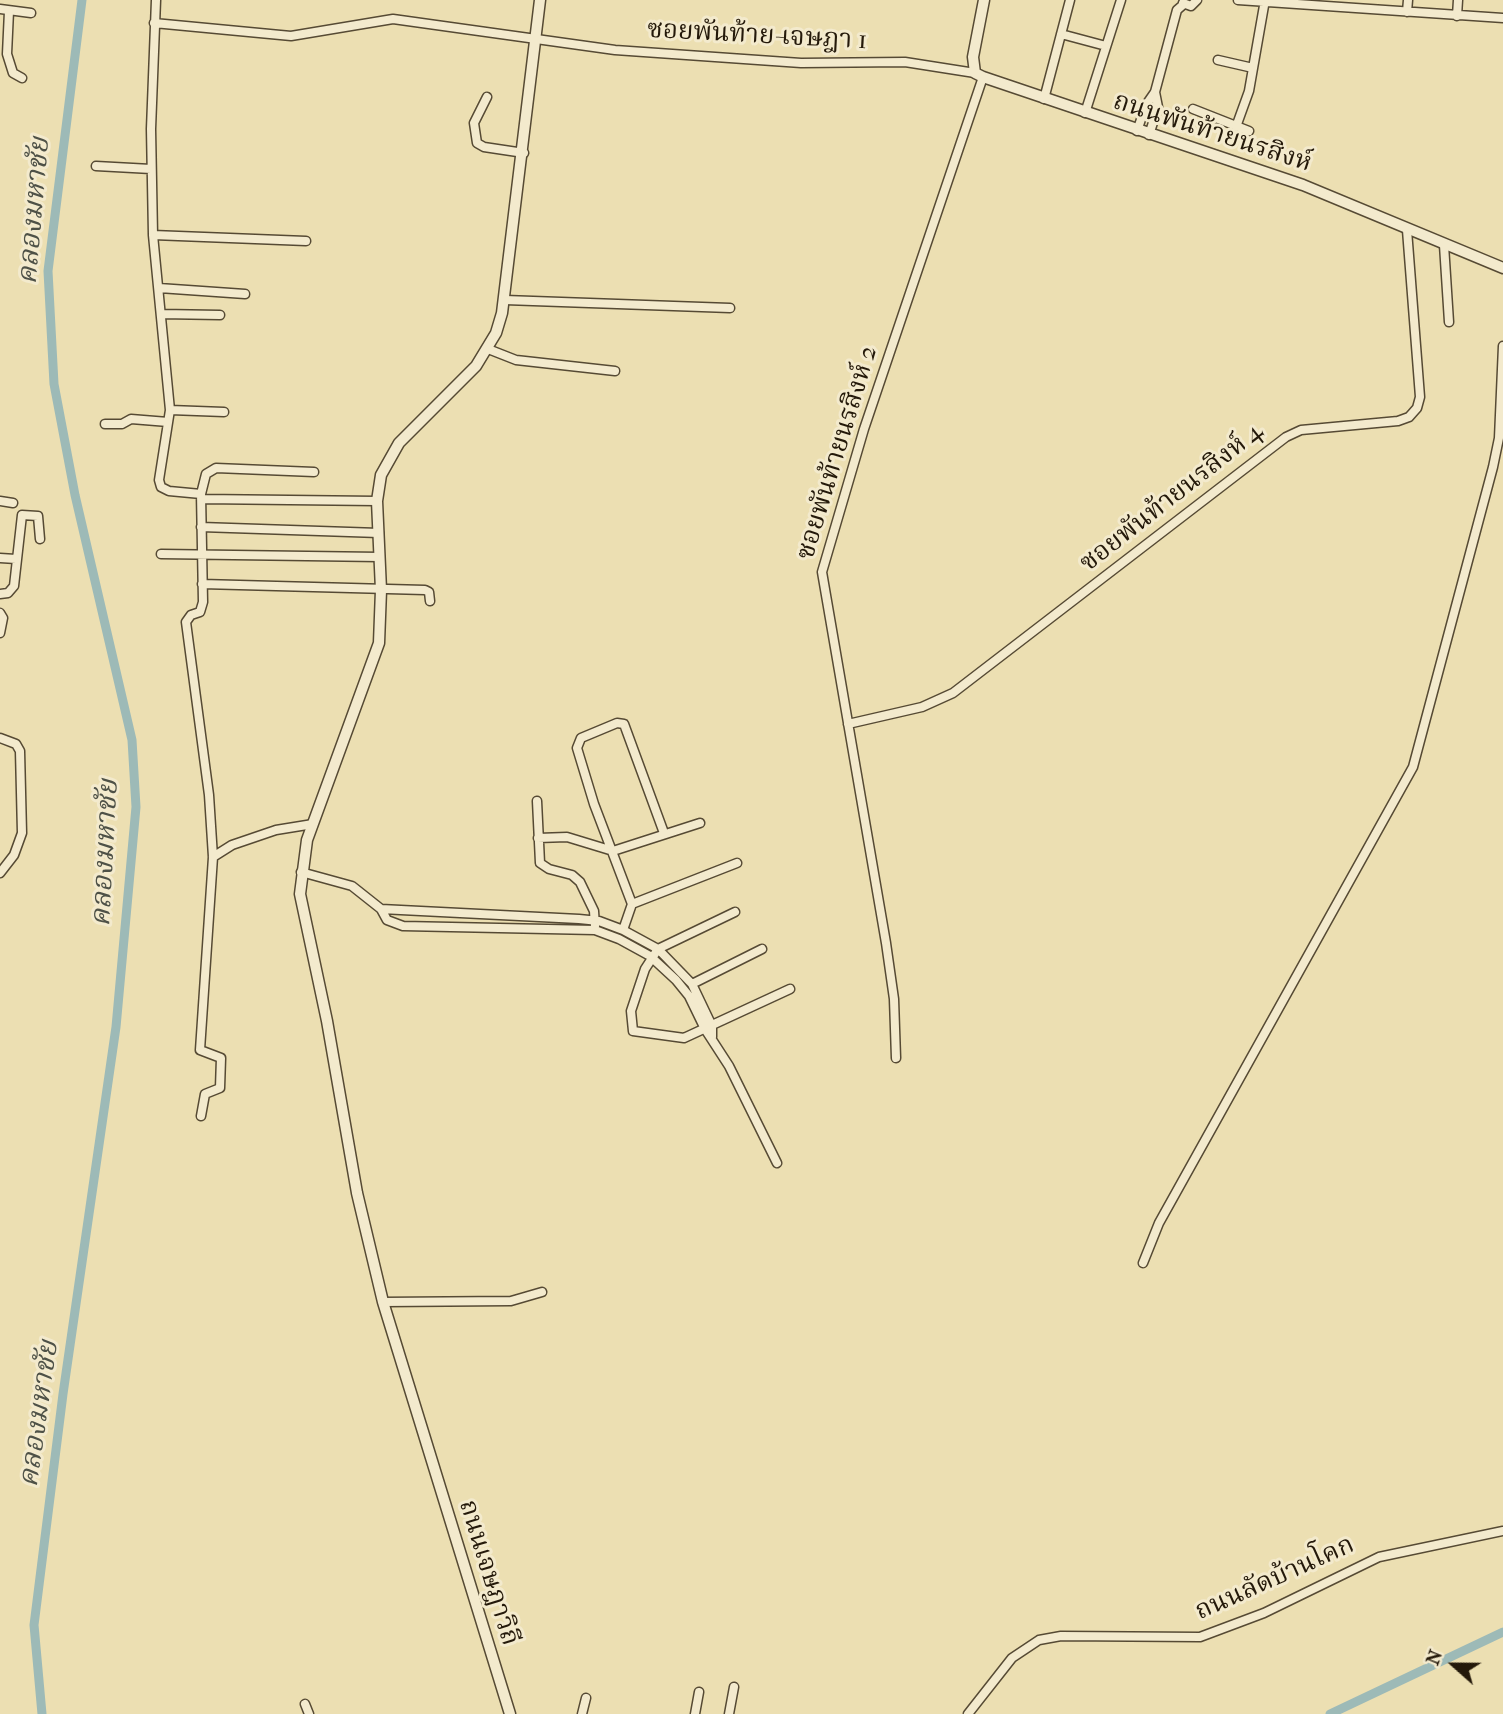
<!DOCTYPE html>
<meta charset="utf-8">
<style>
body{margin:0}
#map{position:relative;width:1503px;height:1714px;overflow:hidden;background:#ecdfb2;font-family:"IM FELL French Canon",serif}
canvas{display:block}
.north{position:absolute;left:1419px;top:1630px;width:70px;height:70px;-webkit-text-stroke:5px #f3eacd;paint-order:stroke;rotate:291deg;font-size:19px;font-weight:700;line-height:28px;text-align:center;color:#24190a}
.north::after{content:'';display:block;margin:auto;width:24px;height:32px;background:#24190a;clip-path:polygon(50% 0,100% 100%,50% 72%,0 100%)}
</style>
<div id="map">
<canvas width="1503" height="1714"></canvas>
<div class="north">N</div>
</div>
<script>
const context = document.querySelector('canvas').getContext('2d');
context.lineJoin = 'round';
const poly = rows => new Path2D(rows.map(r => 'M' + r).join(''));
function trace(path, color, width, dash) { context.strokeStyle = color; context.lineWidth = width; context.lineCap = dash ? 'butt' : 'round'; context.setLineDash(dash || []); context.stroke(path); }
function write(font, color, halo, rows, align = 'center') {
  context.font = font + ' "IM FELL French Canon","Noto Serif Thai",serif'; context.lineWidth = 6; context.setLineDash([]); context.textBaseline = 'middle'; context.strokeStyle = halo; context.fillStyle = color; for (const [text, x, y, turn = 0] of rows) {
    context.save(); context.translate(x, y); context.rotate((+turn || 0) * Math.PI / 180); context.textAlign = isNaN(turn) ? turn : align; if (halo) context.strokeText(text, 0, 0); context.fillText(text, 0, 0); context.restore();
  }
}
trace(poly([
 [42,1714,34,1625,63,1394,116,1027,136,807,132,740,75,495,54,384,48,271,82,0],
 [1330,1714,1503,1632]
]), '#9dbab7', 9);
const minor = poly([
 [156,0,151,129,153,235,170,410,159,480,161,487,169,491,201,494],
 [1238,0,1503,18],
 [1183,3,1191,6,1197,0],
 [0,9,31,13],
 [9,11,7,54,13,73,22,78],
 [1407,12,1408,0],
 [1457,16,1458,0],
 [154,23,291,36,393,19,615,50,801,63,905,62,975,73],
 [1061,34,1106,46],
 [1218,60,1253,68],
 [487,97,474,123,477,143,484,147,524,153],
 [1044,99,1070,0],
 [1193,109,1249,131],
 [1085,113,1121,0],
 [1236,127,1249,91,1265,0],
 [1137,131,1146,105,1155,92,1177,10,1184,4],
 [1149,135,1158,107,1155,92],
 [96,166,151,169],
 [153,235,306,241],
 [1444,245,1449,322],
 [159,288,245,294],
 [505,300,730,308],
 [161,314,220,315],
 [488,349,516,360,615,371],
 [170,410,224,412],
 [105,424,122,424,131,419,168,422],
 [202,499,377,501],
 [0,501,13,503],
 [201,527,379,533],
 [161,554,380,557],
 [0,558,16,559],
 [202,584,425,590,429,592,430,601],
 [0,594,8,593,14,586,22,515,38,516,40,539],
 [0,613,3,618,0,633],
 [848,724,922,707,953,693,1286,437,1301,430,1398,421,1409,417,1417,408,1420,397,1407,230],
 [0,738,16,744,20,751,22,833,14,855,0,873],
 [537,801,540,863,549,869,572,875,580,882,594,911,595,926],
 [538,838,567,837,613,851,700,823],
 [213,857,232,845,276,830,313,824],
 [301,872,352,886,381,909,387,920,403,926,595,930,619,939,650,956,676,980,689,996,705,1029,729,1066,777,1163],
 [632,904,594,804,577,748,581,738,617,723,624,724,664,833],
 [381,909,579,919,599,921,623,930,658,949,692,984,712,1026,712,1037],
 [735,912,658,949,645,969,631,1011,633,1031,684,1038,790,989],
 [623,930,632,904,737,863],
 [692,984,762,949],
 [896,1058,894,999,886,943,822,572,864,429,983,77],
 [201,1116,205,1094,220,1088,221,1058,200,1050,213,857,209,795,186,622,191,615,200,612,203,602,201,494,206,474,216,468,314,472],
 [1143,1263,1159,1223,1413,767,1493,467,1499,438,1503,346],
 [383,1302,511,1301,542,1292],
 [305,1704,309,1714],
 [582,1714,586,1698],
 [695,1714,699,1692],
 [729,1714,734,1687],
 [968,1714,1012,1658,1039,1640,1061,1636,1200,1637,1264,1613,1379,1557,1503,1531]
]);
const tertiary = poly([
 [984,0,973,57,975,73,983,77,1303,185,1503,268],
 [510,1714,383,1302,357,1193,327,1021,300,894,307,840,379,643,381,590,377,501,381,475,399,443,476,366,496,333,502,313,540,0]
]);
trace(minor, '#564a34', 11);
trace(tertiary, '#564a34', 13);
trace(minor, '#f3eacd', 8);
trace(tertiary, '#f3eacd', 10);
write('26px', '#24190a', '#f3eacd', [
 ["ซอยพันท้าย-เจษฎา 1",757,36,3],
 ["ถนนพันท้ายนรสิงห์",1212,133,18],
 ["ซอยพันท้ายนรสิงห์ 2",838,453,-73],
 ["ซอยพันท้ายนรสิงห์ 4",1172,498,-38],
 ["ถนนเจษฎาวิถี",488,1573,73],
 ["ถนนลัดบ้านโคก",1275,1579,-24]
]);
write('italic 28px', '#4e5147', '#f3eacd', [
 ["คลองมหาชัย",35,211,-85],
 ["คลองมหาชัย",106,853,-87],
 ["คลองมหาชัย",40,1414,-82]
]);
</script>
